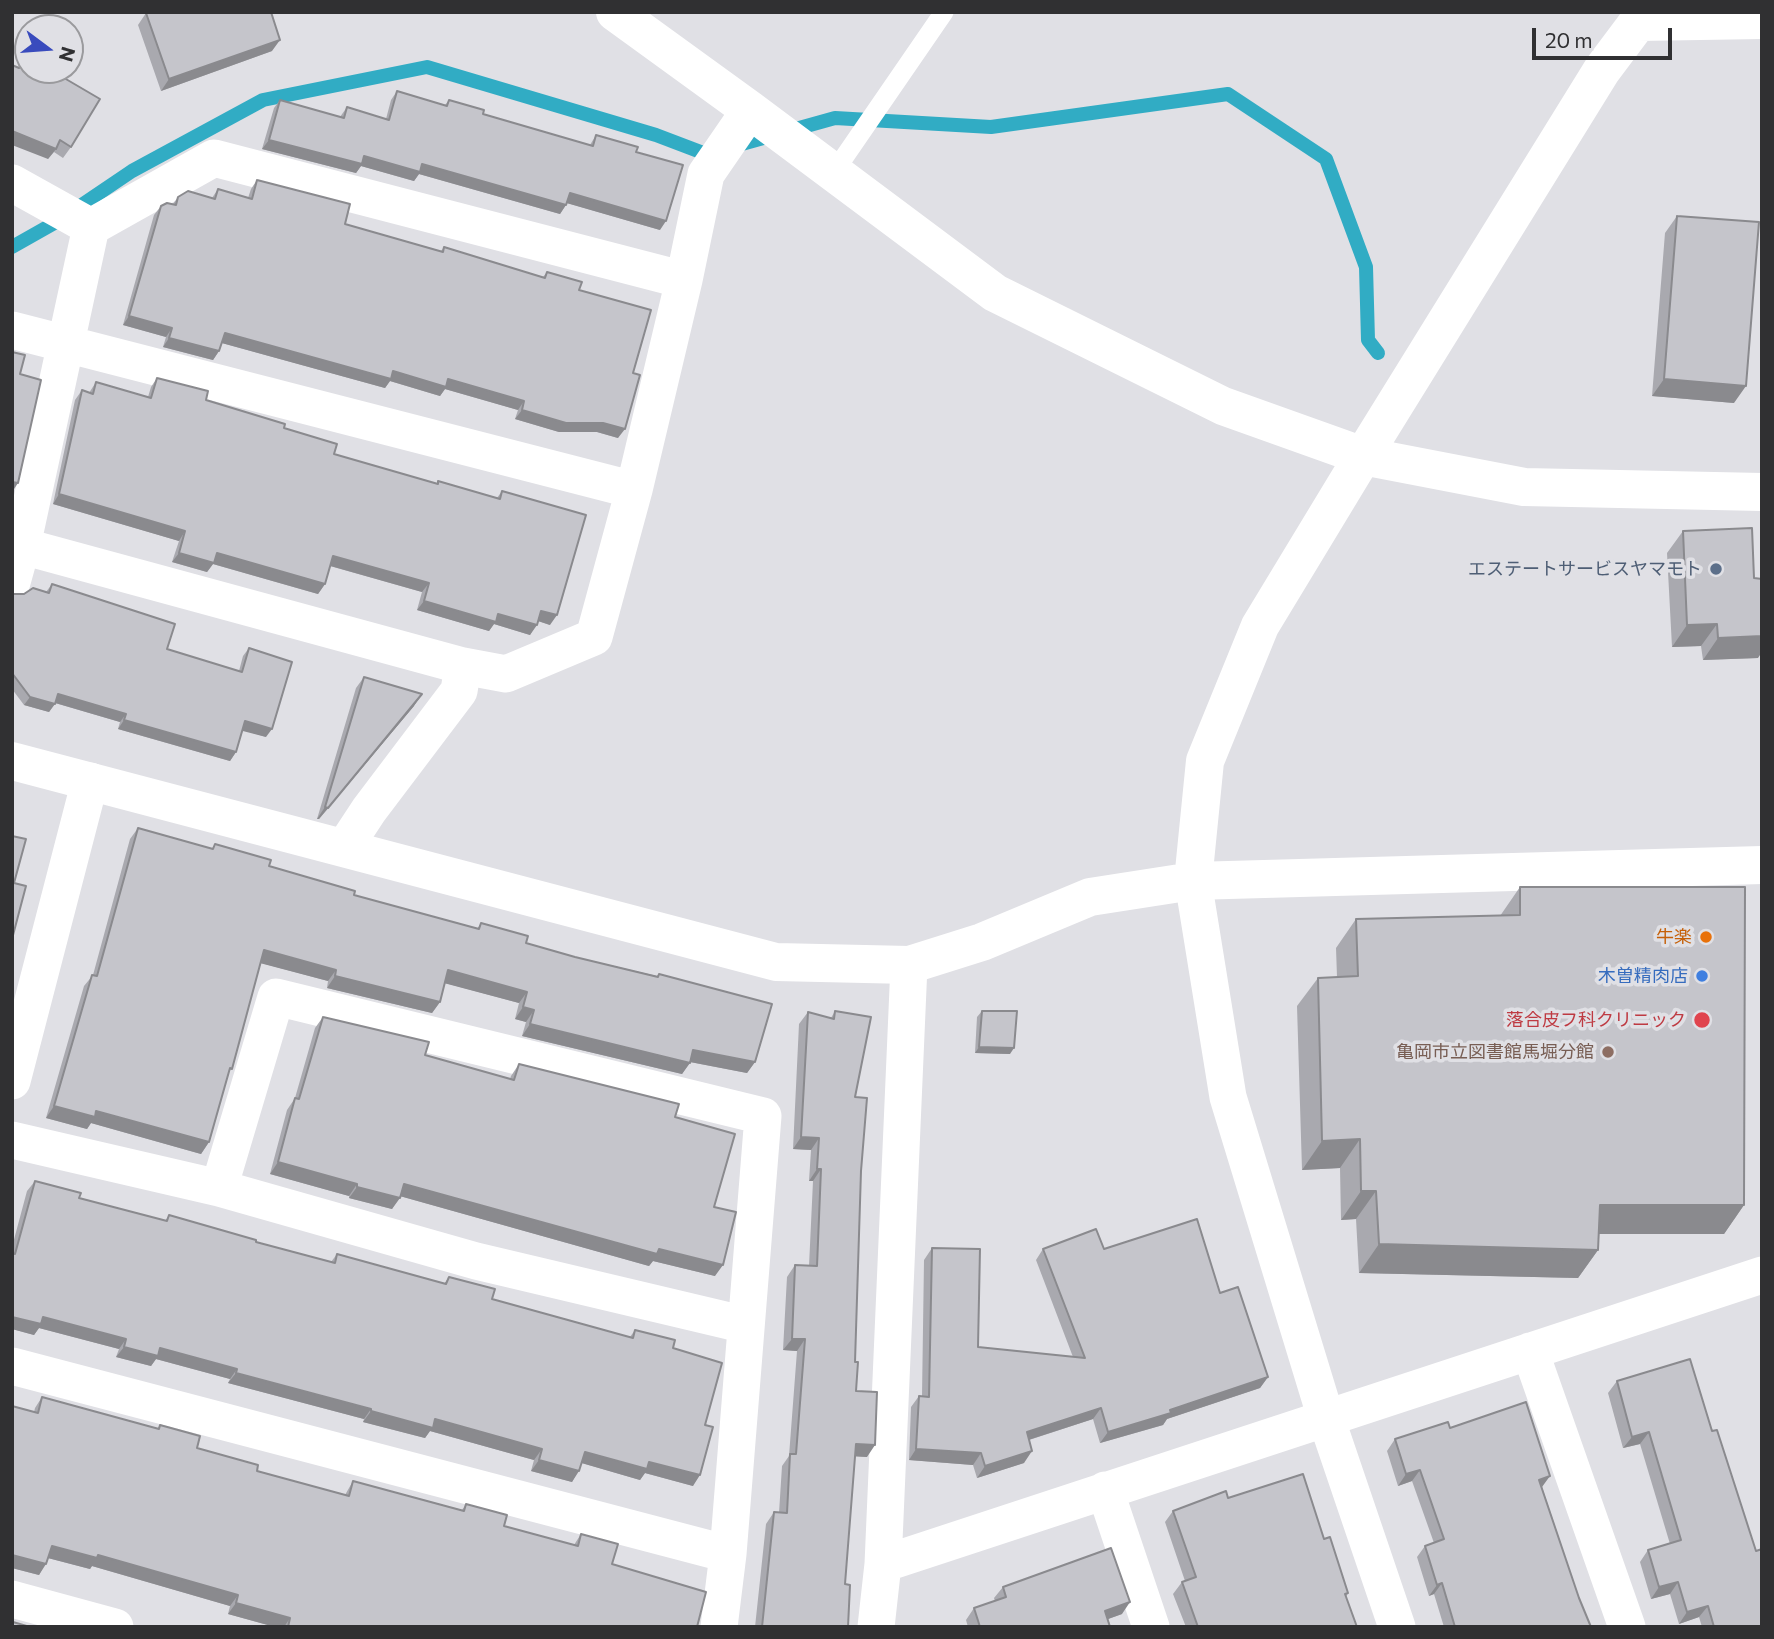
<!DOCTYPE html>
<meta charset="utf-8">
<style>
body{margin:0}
#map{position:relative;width:1774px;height:1639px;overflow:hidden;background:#e0e0e5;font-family:Commissioner,sans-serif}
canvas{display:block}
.frame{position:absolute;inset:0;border:14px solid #303032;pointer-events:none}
.north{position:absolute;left:14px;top:14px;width:70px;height:70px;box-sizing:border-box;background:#e0e0e5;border:2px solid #9a9a9d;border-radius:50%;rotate:106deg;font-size:19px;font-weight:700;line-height:28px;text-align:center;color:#303032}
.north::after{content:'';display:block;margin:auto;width:24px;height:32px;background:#394bbd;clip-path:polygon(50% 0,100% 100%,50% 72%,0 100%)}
.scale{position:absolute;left:1532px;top:28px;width:140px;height:32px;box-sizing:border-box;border:4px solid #303032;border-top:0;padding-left:9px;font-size:21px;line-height:24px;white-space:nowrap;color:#303032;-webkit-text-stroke:5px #e0e0e5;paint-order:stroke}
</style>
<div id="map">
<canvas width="1774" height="1639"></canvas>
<div class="frame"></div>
<div class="north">N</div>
<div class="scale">20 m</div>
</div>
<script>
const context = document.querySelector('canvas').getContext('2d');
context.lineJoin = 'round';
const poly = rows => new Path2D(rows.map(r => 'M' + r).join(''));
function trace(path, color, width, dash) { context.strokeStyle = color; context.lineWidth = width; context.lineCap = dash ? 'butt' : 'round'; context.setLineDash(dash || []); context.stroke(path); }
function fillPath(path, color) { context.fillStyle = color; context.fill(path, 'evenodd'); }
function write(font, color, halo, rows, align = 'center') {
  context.font = font + ' Commissioner,"Noto Sans JP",sans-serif'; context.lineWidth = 7; context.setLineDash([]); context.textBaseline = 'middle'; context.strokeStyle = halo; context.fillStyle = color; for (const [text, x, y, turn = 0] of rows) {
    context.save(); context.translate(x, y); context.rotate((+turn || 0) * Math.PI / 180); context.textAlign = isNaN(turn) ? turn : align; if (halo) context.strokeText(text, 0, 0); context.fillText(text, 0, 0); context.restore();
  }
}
trace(poly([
 [12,247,58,221,132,171,263,100,427,67,656,135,706,154,835,118,991,127,1228,94,1326,159,1366,267,1368,340,1378,353]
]), '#31acc4', 14);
trace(poly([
 [834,172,944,12]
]), '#fff', 19);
trace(poly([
 [12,183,91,227],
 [12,330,634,490],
 [22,546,463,666,506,674,594,637,634,490,684,280,706,174,750,110],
 [12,582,22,546,91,227,214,158,684,280],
 [344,848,369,810,459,691,463,666],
 [1193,881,1228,1097,1326,1418,1397,1627],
 [12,1081,90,781],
 [12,1140,219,1188,476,1261,746,1325],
 [219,1188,276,997,763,1116,728,1554,719,1627],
 [1530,1351,1627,1627],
 [12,1366,728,1554],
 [1105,1490,1151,1627],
 [883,1564,1762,1275],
 [12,1599,115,1627],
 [876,1627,883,1564,909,965]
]), '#fff', 37);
trace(poly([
 [615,12,750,110,995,293,1223,406,1363,456,1602,70,1638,22,1762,20],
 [12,761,776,962,909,965,982,942,1090,897,1193,881,1762,865],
 [1193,881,1205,761,1260,626,1363,456,1524,487,1762,492]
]), '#fff', 38);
fillPath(poly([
 [146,13,272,51,161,91,138,25],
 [26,56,59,75,71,147,63,158,54,152,48,159,18,68],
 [397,91,445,105,449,100,483,114,590,145,596,135,636,152,660,230,567,203,560,214,419,174,414,181,361,166,356,173,262,149,274,108,280,100,340,117,347,107,386,119,391,100],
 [257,180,345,224,441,251,444,247,543,277,547,272,579,290,633,373,618,438,597,432,559,432,515,419,518,410,445,389,440,396,390,381,385,388,222,343,219,351,213,360,163,347,166,337,123,325,154,215,161,206,173,204,178,197,212,198,218,189,248,198,251,189],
 [1677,216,1734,403,1652,396,1665,233],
 [157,378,206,400,284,428,334,454,437,484,438,481,497,498,502,491,550,625,538,621,530,635,494,624,489,631,417,610,422,592,330,566,325,584,318,594,213,564,207,572,172,562,179,541,53,504,75,400,82,390,89,393,96,382,148,397,151,387],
 [1683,531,1758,658,1703,660,1701,646,1672,647,1667,553],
 [52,584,167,649,239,671,243,656,249,648,266,737,243,730,236,752,230,761,118,729,120,722,55,703,49,712,24,705,12,689,12,594,46,592],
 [364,677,414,706,319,819,317,819,356,688],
 [138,828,212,849,215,844,269,866,354,895,477,929,481,923,526,943,575,957,657,976,659,974,755,1062,747,1073,690,1062,682,1074,522,1036,526,1022,515,1019,519,1003,445,983,440,1002,432,1013,327,988,328,981,261,963,228,1075,209,1142,201,1154,91,1123,87,1129,46,1118,84,986,93,975,130,839],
 [1520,887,1744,1205,1724,1234,1599,1234,1598,1250,1578,1278,1359,1273,1356,1219,1341,1220,1340,1168,1302,1170,1297,1006,1318,978,1337,977,1336,948,1356,919,1500,916],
 [835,1011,855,1097,861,1171,855,1362,856,1391,867,1457,855,1456,845,1584,848,1627,755,1627,766,1524,774,1512,779,1513,782,1466,789,1456,797,1351,783,1350,787,1277,795,1265,809,1266,813,1181,809,1181,811,1150,793,1149,799,1024,808,1012,831,1018],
 [982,1011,1010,1054,975,1053,977,1017],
 [323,1017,425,1055,510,1079,511,1076,519,1064,675,1117,714,1207,715,1276,653,1261,649,1266,400,1196,392,1209,349,1198,349,1196,270,1174,287,1110,295,1098,315,1028],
 [35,1181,79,1198,165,1221,169,1215,256,1242,331,1262,337,1254,444,1284,449,1277,492,1299,630,1337,635,1330,673,1348,705,1425,693,1486,645,1473,640,1480,582,1463,572,1482,531,1471,534,1460,430,1431,425,1438,363,1422,364,1419,228,1383,230,1379,156,1359,151,1366,116,1357,119,1349,39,1328,34,1335,12,1329,12,1247,27,1191],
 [932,1248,978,1347,1073,1357,1036,1260,1043,1249,1104,1249,1220,1293,1268,1377,1260,1388,1167,1419,1163,1425,1100,1443,1093,1419,1029,1440,1024,1463,977,1478,973,1465,909,1460,911,1407,919,1396,922,1396,924,1260],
 [1690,1359,1762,1627,1702,1627,1699,1617,1679,1624,1670,1594,1651,1599,1640,1562,1648,1550,1670,1544,1640,1444,1623,1448,1608,1393,1617,1381],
 [42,1397,157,1429,160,1425,197,1448,257,1471,345,1495,353,1481,462,1510,466,1504,504,1526,574,1545,581,1534,612,1564,697,1627,275,1627,228,1614,230,1606,92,1566,90,1569,48,1558,39,1575,12,1568,12,1406,34,1412,35,1408],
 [1450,1428,1542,1487,1579,1598,1591,1627,1444,1627,1434,1594,1429,1596,1417,1557,1425,1546,1434,1543,1412,1481,1398,1486,1387,1451,1395,1439],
 [1228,1498,1324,1539,1348,1593,1346,1597,1357,1627,1186,1627,1173,1594,1182,1582,1185,1581,1165,1522,1173,1511],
 [1003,1587,1122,1614,1108,1619,1111,1627,968,1627,966,1620,974,1608,995,1601,994,1598]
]), '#a9a9af');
fillPath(poly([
 [280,40,272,51,161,91,169,79],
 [12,131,56,149,48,159,12,145],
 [269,140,364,156,422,164,566,205,560,214,419,174,414,181,361,166,356,173,262,149],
 [570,193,666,221,660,230,563,202],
 [129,316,172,328,166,337,123,325],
 [225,333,393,371,448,379,524,401,518,410,445,389,440,396,390,381,385,388,218,342],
 [169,338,219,351,213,360,163,347],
 [1664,379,1746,386,1734,403,1652,396],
 [522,410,603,423,625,429,618,438,597,432,559,432,515,419],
 [12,482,18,483,12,492],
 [59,494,185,531,179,541,53,504],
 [179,553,217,553,325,584,318,594,213,564,207,572,172,562],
 [333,556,429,583,422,592,327,565],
 [424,601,498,614,537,625,530,635,494,624,489,631,417,610],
 [541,611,557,615,550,625,535,620],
 [1717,624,1701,646,1672,647,1687,625],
 [1762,636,1762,652,1758,658,1703,660,1718,638],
 [58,694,126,714,120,722,52,702],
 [422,694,414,706,319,819,317,819,325,807],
 [30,697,55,704,49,712,24,705],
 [124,720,236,752,230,761,118,729],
 [245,721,272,729,266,737,239,730],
 [264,950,336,970,328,981,256,962],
 [448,970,527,992,519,1003,440,982],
 [335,976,440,1002,432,1013,327,988],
 [523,1007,534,1010,526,1022,515,1019],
 [530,1024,690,1063,682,1074,522,1036],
 [979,1047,1014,1048,1010,1054,975,1053],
 [693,1050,755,1062,747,1073,685,1061],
 [54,1106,96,1111,209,1142,201,1154,91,1123,87,1129,46,1118],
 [801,1137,819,1138,811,1150,793,1149],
 [1360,1139,1340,1168,1302,1170,1322,1141],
 [278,1162,357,1184,349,1196,270,1174],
 [817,1169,821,1169,813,1181,809,1181],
 [404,1184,723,1265,715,1276,653,1261,649,1266,396,1195],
 [357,1187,400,1198,392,1209,349,1198],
 [1361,1191,1376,1191,1356,1219,1341,1220],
 [1600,1205,1744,1205,1724,1234,1580,1234],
 [1379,1244,1598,1250,1578,1278,1359,1273],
 [12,1317,43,1317,126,1339,119,1349,39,1328,34,1335,12,1329],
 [792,1339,805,1339,797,1351,783,1350],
 [124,1347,160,1348,237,1369,230,1379,156,1359,151,1366,116,1357],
 [236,1373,371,1409,364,1419,228,1383],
 [1268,1377,1260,1388,1167,1419,1163,1425,1100,1443,1108,1432,1170,1410],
 [1101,1408,1093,1419,1019,1443,1027,1432],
 [371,1411,435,1419,542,1449,534,1460,430,1431,425,1438,363,1422],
 [1649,1432,1640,1444,1623,1448,1632,1437],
 [856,1444,875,1445,867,1457,847,1456],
 [916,1449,981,1453,973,1465,909,1460],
 [1032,1451,1024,1463,977,1478,985,1466],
 [585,1452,649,1462,700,1475,693,1486,645,1473,640,1480,578,1462],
 [539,1460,579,1471,572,1482,531,1471],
 [1420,1470,1412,1481,1398,1486,1406,1474],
 [1550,1476,1542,1487,1539,1480],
 [52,1546,98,1555,238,1595,230,1606,92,1566,90,1569,44,1557],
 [12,1555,46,1564,39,1575,12,1568],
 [1678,1582,1670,1594,1651,1599,1659,1587],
 [1442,1583,1434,1594,1429,1596,1437,1585],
 [1130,1602,1122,1614,1097,1623,1105,1611],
 [236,1603,290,1618,284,1627,275,1627,228,1614],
 [1708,1606,1699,1617,1679,1624,1687,1612]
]), '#8a8a8e');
const building = poly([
 [149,12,271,12,280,40,169,79,146,13,149,12],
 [79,38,70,55,70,41,79,38],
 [26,56,28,56,28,70,62,70,59,75,100,99,71,147,60,140,56,149,12,131,12,65,19,68,26,56],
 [397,91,447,106,449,100,484,110,483,114,593,146,596,135,638,147,636,152,683,165,666,221,570,193,566,205,422,164,420,172,364,156,362,164,269,140,280,100,344,118,347,107,389,120,397,91],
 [257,180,350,204,345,224,443,252,444,247,545,278,547,272,582,282,579,290,651,310,633,373,640,375,625,429,603,423,566,423,522,410,524,401,448,379,446,387,393,371,391,379,225,333,219,351,169,338,172,328,129,316,161,206,167,203,176,205,178,197,188,191,215,199,218,189,252,199,257,180],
 [1677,216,1759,222,1746,386,1664,379,1677,216],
 [12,352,25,355,20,374,41,380,18,483,12,482,12,352],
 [157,378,208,391,206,400,285,424,284,428,337,444,334,454,438,484,438,481,500,499,502,491,586,515,557,615,541,611,537,625,498,614,496,622,424,601,429,583,333,556,325,584,217,553,214,563,179,553,185,531,59,494,82,390,93,394,96,382,151,398,157,378],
 [1752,528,1754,578,1762,579,1762,636,1718,638,1717,624,1687,625,1683,531,1752,528],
 [52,584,175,624,167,649,242,672,249,648,292,662,272,729,245,721,236,752,124,720,126,714,58,694,55,704,30,697,12,673,12,594,24,594,33,588,49,593,52,584],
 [364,677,422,694,328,808,325,807,364,677],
 [138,828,213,849,215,844,271,860,269,866,355,891,354,895,479,929,481,923,528,936,526,943,575,957,658,977,659,974,772,1004,755,1062,693,1050,690,1063,530,1024,534,1010,523,1007,527,992,448,970,440,1002,335,976,336,970,264,950,232,1069,230,1068,209,1142,96,1111,95,1117,54,1106,92,975,97,976,138,828],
 [12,836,26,839,14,883,26,886,12,939,12,836],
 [1520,887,1745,887,1744,1205,1600,1205,1598,1250,1379,1244,1376,1191,1361,1191,1360,1139,1322,1141,1318,978,1358,976,1356,919,1520,915,1520,887],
 [835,1011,871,1017,855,1097,867,1098,861,1171,855,1362,858,1362,856,1391,877,1392,875,1445,856,1444,845,1584,850,1585,848,1627,762,1627,774,1512,787,1513,790,1454,796,1454,805,1339,792,1339,795,1265,817,1266,821,1169,817,1169,819,1138,801,1137,808,1012,834,1019,835,1011],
 [982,1011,1017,1011,1014,1048,979,1047,982,1011],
 [323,1017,429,1042,425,1055,514,1080,519,1064,679,1104,675,1117,735,1134,714,1207,736,1212,723,1265,659,1249,657,1254,404,1184,400,1198,357,1187,357,1184,278,1162,295,1098,299,1099,323,1017],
 [35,1181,81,1193,79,1198,167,1221,169,1215,256,1240,256,1242,335,1263,337,1254,446,1284,449,1277,495,1289,492,1299,633,1338,635,1330,675,1340,673,1348,722,1363,705,1425,713,1427,700,1475,649,1462,647,1469,585,1452,579,1471,539,1460,542,1449,435,1419,433,1428,371,1411,371,1409,236,1373,237,1369,160,1348,158,1356,124,1347,126,1339,43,1317,41,1324,12,1317,12,1253,15,1254,35,1181],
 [1197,1219,1220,1293,1238,1287,1268,1377,1170,1410,1171,1413,1108,1432,1101,1408,1027,1432,1032,1451,985,1466,981,1453,916,1449,919,1396,929,1397,932,1248,980,1249,978,1347,1085,1358,1043,1249,1096,1229,1104,1249,1197,1219],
 [1690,1359,1712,1431,1717,1430,1756,1551,1762,1549,1762,1627,1714,1627,1708,1606,1687,1612,1678,1582,1659,1587,1648,1550,1681,1540,1649,1432,1632,1437,1617,1381,1690,1359],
 [42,1397,159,1429,160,1425,200,1436,197,1448,258,1465,257,1471,349,1496,353,1481,464,1511,466,1504,507,1515,504,1526,578,1546,581,1534,618,1544,612,1564,706,1592,697,1627,288,1627,290,1618,236,1603,238,1595,98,1555,97,1558,52,1546,46,1564,12,1555,12,1406,38,1413,42,1397],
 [1526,1402,1550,1476,1539,1480,1579,1598,1591,1627,1455,1627,1442,1583,1437,1585,1425,1546,1444,1539,1420,1470,1406,1474,1395,1439,1448,1422,1450,1428,1526,1402],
 [1303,1474,1324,1539,1330,1537,1348,1593,1345,1594,1357,1627,1198,1627,1182,1582,1196,1577,1173,1511,1226,1491,1228,1498,1303,1474],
 [1111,1548,1130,1602,1105,1611,1110,1627,980,1627,974,1608,1006,1597,1003,1587,1111,1548],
 [13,1622,30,1627,12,1627,13,1622]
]);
fillPath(building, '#c5c5cb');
trace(building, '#8a8a8e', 2);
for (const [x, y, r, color] of [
 [1716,569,7,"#5c6f8a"],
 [1706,937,7,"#e8710a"],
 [1702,976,7,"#3f7fe0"],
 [1702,1020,9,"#e0444e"],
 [1608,1052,7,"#8d6e63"]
]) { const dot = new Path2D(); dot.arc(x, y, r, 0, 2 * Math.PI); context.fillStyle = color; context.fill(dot); trace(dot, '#e0e0e5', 2.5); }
write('18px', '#4e5e75', '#e0e0e5', [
 ["エステートサービスヤマモト",1702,569]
], 'right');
write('18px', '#c56008', '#e0e0e5', [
 ["牛楽",1692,937]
], 'right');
write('18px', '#366cbe', '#e0e0e5', [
 ["木曽精肉店",1688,976]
], 'right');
write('18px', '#be3a42', '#e0e0e5', [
 ["落合皮フ科クリニック",1686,1020]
], 'right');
write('18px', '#785e54', '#e0e0e5', [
 ["亀岡市立図書館馬堀分館",1594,1052]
], 'right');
</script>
